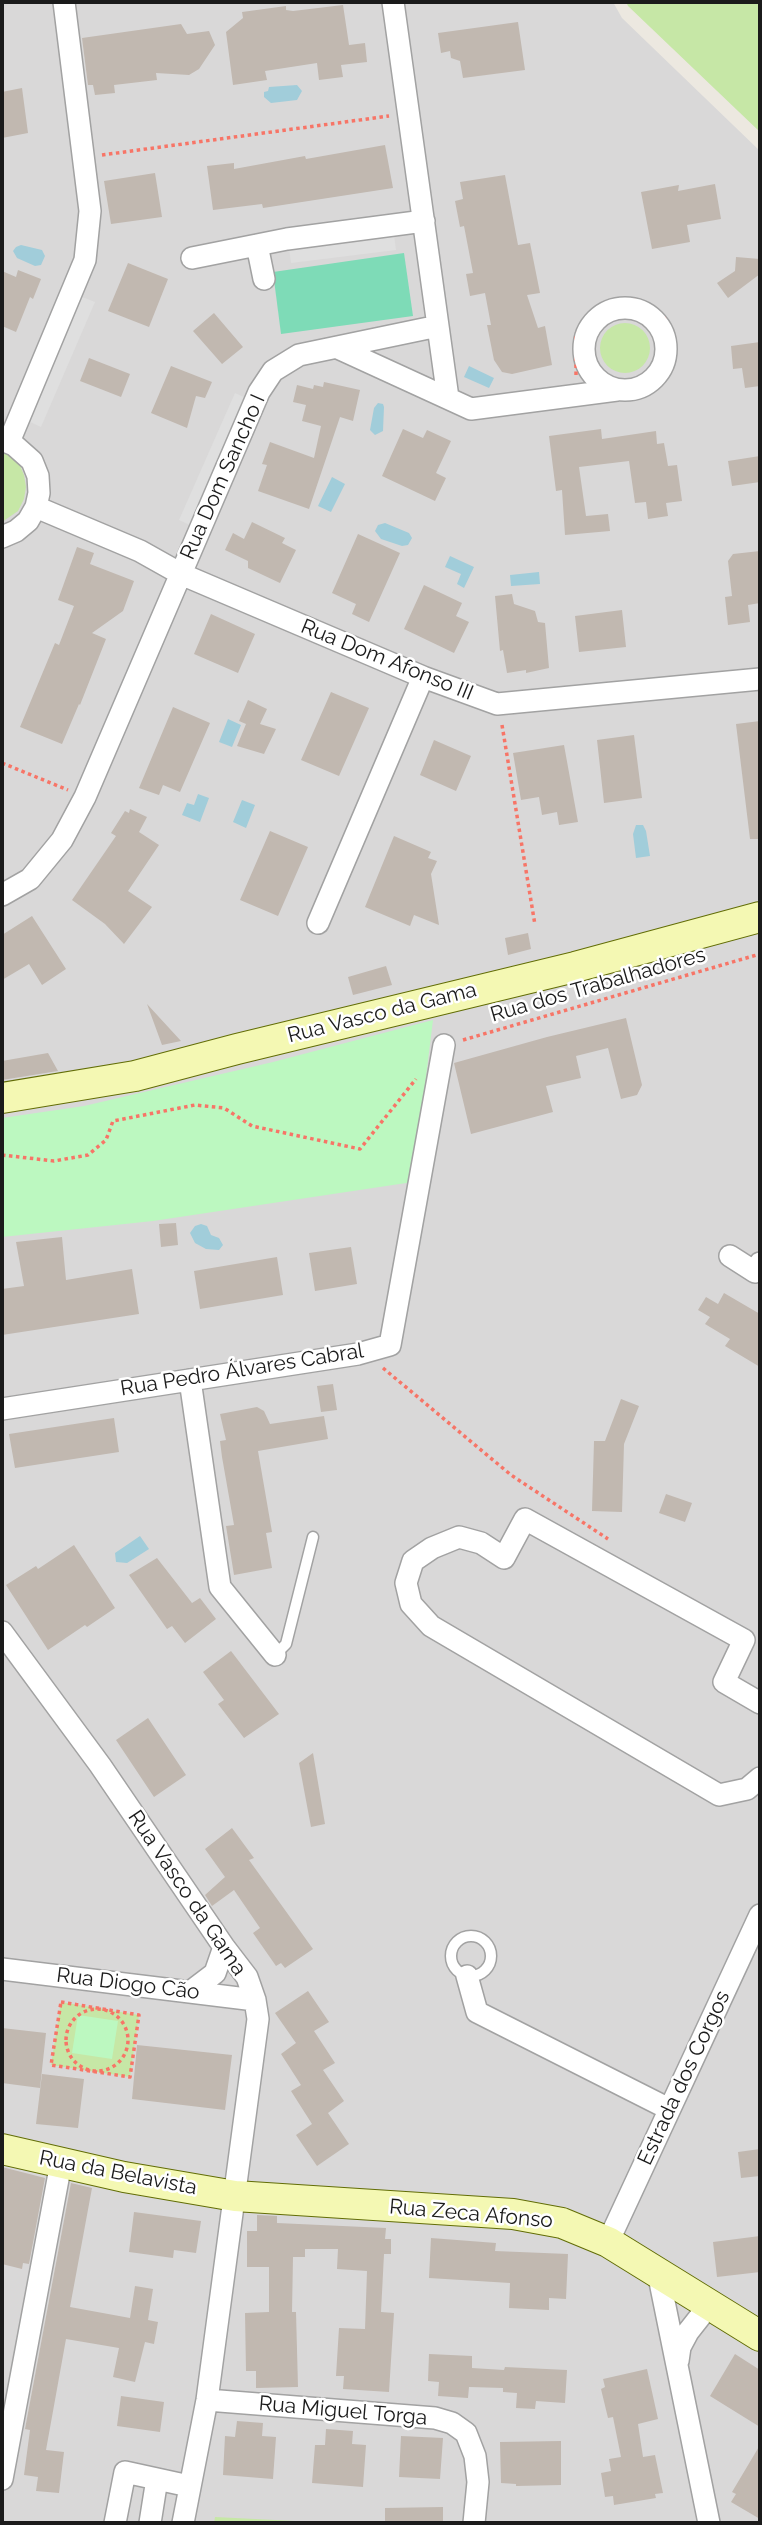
<!DOCTYPE html>
<meta charset="utf-8">
<style>
body{margin:0}
#map{position:relative;width:762px;height:2525px;overflow:hidden;background:#ece8e0;font-family:Raleway,sans-serif}
canvas{display:block}
.frame{position:absolute;inset:0;border:4px solid #1b1b1b;pointer-events:none}
</style>
<div id="map">
<canvas width="762" height="2525"></canvas>
<div class="frame"></div>
</div>
<script>
const context = document.querySelector('canvas').getContext('2d');
context.lineJoin = 'round';
function fillPath(path, color) { context.fillStyle = color; context.fill(path, 'evenodd'); }
const poly = rows => new Path2D(rows.map(r => 'M' + r).join(''));
function trace(path, color, width, dash) { context.strokeStyle = color; context.lineWidth = width; context.lineCap = dash ? 'butt' : 'round'; context.setLineDash(dash || []); context.stroke(path); }
function write(font, color, halo, rows, align = 'center') {
  context.font = font + ' Raleway,sans-serif'; context.lineWidth = 5; context.setLineDash([]); context.textBaseline = 'middle'; context.strokeStyle = halo; context.fillStyle = color; for (const [text, x, y, turn = 0] of rows) {
    context.save(); context.translate(x, y); context.rotate((+turn || 0) * Math.PI / 180); context.textAlign = isNaN(turn) ? turn : align; if (halo) context.strokeText(text, 0, 0); context.fillText(text, 0, 0); context.restore();
  }
}
fillPath(poly([
 [2,2,613,2,622,18,760,151,760,2523,2,2523]
]), '#d9d8d8');
fillPath(poly([
 [626,2,760,2,760,132,628,6],
 '600 348a25 25 0 1 1 50 0a25 25 0 1 1-50 0Z',
 [2,451,10,455,19,463,24,475,26,487,24,499,18,511,2,522],
 [61,2002,139,2015,130,2077,51,2065],
 [215,2517,335,2523,214,2523]
]), '#c6e7a6');
fillPath(poly([
 [433,1020,413,1182,153,1221,2,1237,2,1118,84,1106,273,1062],
 [78,2015,118,2021,112,2059,72,2053]
]), '#bcf8c0');
fillPath(poly([
 [404,253,413,316,281,334,273,272]
]), '#7edbb7');
fillPath(poly([
 [394,235,396,250,291,263,289,248],
 [82,297,95,302,41,427,28,421],
 [235,393,248,399,192,526,179,520]
]), '#dfdfdf');
fillPath(poly([
 [297,85,302,91,297,100,271,103,264,97,264,92,268,91,269,87],
 [21,245,42,250,45,256,41,265,35,266,17,258,13,251,16,247],
 [469,366,494,378,489,388,464,377],
 [378,403,383,404,384,407,383,431,375,435,370,430,374,408],
 [332,477,345,484,331,512,318,506],
 [385,523,409,533,412,538,408,545,402,546,381,539,375,531,378,525],
 [450,556,474,567,464,588,457,584,461,574,445,567],
 [539,572,540,584,511,586,510,575],
 [228,719,241,725,232,747,219,742],
 [198,794,209,798,200,822,182,815,187,803,194,805],
 [242,800,255,805,246,828,233,822],
 [636,825,643,825,646,831,650,856,636,858,633,834],
 [201,1224,207,1226,211,1235,219,1238,223,1245,219,1250,206,1249,195,1243,190,1233,195,1226],
 [140,1536,149,1549,127,1563,116,1562,115,1553]
]), '#a1cdda');
fillPath(poly([
 [343,5,349,45,365,43,367,62,341,65,343,77,319,80,317,63,265,71,267,80,233,85,226,32,243,18,242,12,286,6,286,10,293,11],
 [518,22,525,70,463,78,460,61,451,58,450,51,441,53,438,33],
 [181,24,187,34,209,31,215,45,199,69,189,75,156,73,157,80,114,85,115,93,95,95,93,85,88,85,82,38],
 [22,88,28,133,2,138,2,92],
 [385,145,393,188,263,208,262,204,213,210,207,166,234,163,234,169,305,156,306,159],
 [155,173,162,217,111,224,104,181],
 [505,175,518,245,530,243,540,293,527,295,538,328,545,326,552,365,512,374,502,372,494,360,487,325,491,325,485,293,470,296,466,274,473,273,464,226,460,227,455,201,463,199,460,182],
 [715,184,721,219,687,225,690,242,652,249,641,192,679,185,678,191],
 [736,257,760,259,760,274,728,298,717,283,735,271],
 [128,263,168,279,149,327,108,311],
 [18,270,41,279,33,299,30,297,16,332,2,326,2,271,16,277],
 [214,313,243,347,222,364,193,331],
 [760,342,760,386,745,388,742,368,733,369,731,346],
 [89,358,130,374,121,397,80,381],
 [171,366,212,382,205,398,196,396,187,428,151,413],
 [324,382,360,390,353,421,340,417,309,509,258,491,267,465,262,464,270,442,314,458,321,426,302,421,306,405,293,402,297,385,313,389,314,385,323,387],
 [403,429,423,438,427,430,451,441,436,473,446,478,435,501,382,476],
 [601,429,602,439,656,431,657,444,664,443,668,466,677,465,682,501,666,503,668,516,648,519,646,502,635,503,629,461,579,467,586,516,608,514,610,531,565,535,562,490,556,491,549,436],
 [760,456,760,482,732,486,728,461],
 [252,522,285,538,282,543,296,550,280,583,248,568,248,561,225,550,233,533,244,539],
 [358,534,400,553,369,622,352,614,356,604,332,593],
 [77,547,94,553,90,564,134,581,123,611,92,633,106,639,80,705,79,704,62,744,20,727,55,643,59,645,74,606,58,600],
 [760,551,760,603,748,605,750,622,728,625,725,597,732,596,728,561,733,554],
 [424,585,462,603,456,616,469,622,454,653,404,629],
 [512,594,514,604,535,611,538,622,545,623,549,668,526,673,526,670,507,673,503,650,500,651,495,596],
 [622,610,626,647,579,652,575,616],
 [211,614,255,634,238,673,194,654],
 [331,692,369,708,339,776,301,760],
 [248,700,267,709,260,724,276,729,264,754,237,746,246,724,239,721],
 [173,707,210,723,180,792,163,785,159,795,139,788],
 [760,721,760,839,750,839,736,724],
 [634,735,642,798,604,803,597,740],
 [434,740,471,756,456,791,420,775],
 [564,745,578,822,559,825,557,812,542,815,539,797,521,800,513,753],
 [130,809,147,817,139,832,159,845,128,891,152,907,124,944,105,924,72,900,116,836,111,833,125,811,129,813],
 [270,831,308,847,278,916,240,900],
 [394,836,431,852,428,858,437,861,431,874,439,925,414,915,410,926,365,907],
 [32,916,66,969,42,985,29,964,2,980,2,935],
 [528,933,531,949,508,955,505,938],
 [386,966,392,985,353,995,348,977],
 [147,1004,181,1041,162,1045],
 [626,1018,642,1085,637,1095,621,1099,608,1048,576,1056,581,1078,546,1086,553,1112,471,1134,454,1063,547,1037],
 [48,1053,58,1071,2,1080,2,1061],
 [176,1223,178,1245,161,1247,159,1224],
 [62,1237,66,1280,132,1269,139,1314,2,1335,2,1289,24,1286,16,1242],
 [351,1247,357,1284,315,1291,309,1253],
 [277,1257,283,1295,200,1309,194,1271],
 [724,1293,760,1314,760,1367,725,1346,730,1339,705,1324,710,1317,698,1310,706,1297,718,1304],
 [333,1384,337,1410,321,1412,317,1386],
 [621,1399,639,1406,624,1444,622,1512,592,1511,594,1441,605,1441],
 [257,1407,264,1411,270,1424,324,1416,328,1439,258,1451,272,1532,266,1533,272,1568,234,1575,226,1526,234,1525,222,1457,220,1441,226,1440,220,1414],
 [114,1418,119,1452,15,1468,9,1434],
 [666,1494,692,1503,685,1522,659,1513],
 [74,1545,115,1608,87,1627,85,1625,48,1650,6,1585,36,1566,38,1569],
 [157,1558,192,1603,200,1598,216,1619,185,1643,172,1626,167,1629,129,1575],
 [231,1651,279,1714,244,1738,218,1704,224,1700,203,1672],
 [148,1718,186,1775,154,1797,116,1740],
 [313,1753,325,1824,311,1827,299,1763],
 [232,1828,254,1858,249,1860,313,1949,285,1968,281,1963,276,1966,253,1933,260,1928,234,1890,212,1906,205,1895,225,1877,205,1849],
 [308,1991,329,2022,314,2031,335,2063,323,2070,344,2101,328,2113,349,2144,317,2166,296,2135,312,2124,291,2091,301,2085,281,2054,296,2043,275,2013],
 [2,2028,46,2033,40,2088,2,2083],
 [137,2045,232,2055,225,2110,132,2099],
 [42,2074,84,2079,78,2128,36,2124],
 [760,2149,760,2176,741,2178,738,2152],
 [2,2167,45,2178,29,2264,23,2263,22,2269,2,2264],
 [71,2183,92,2188,70,2307,130,2318,135,2286,153,2289,148,2320,158,2322,154,2344,145,2342,135,2382,113,2377,119,2348,66,2339,46,2450,64,2452,59,2493,36,2491,38,2477,24,2475,30,2430,25,2429],
 [134,2212,201,2221,196,2253,174,2250,173,2258,129,2252],
 [257,2215,277,2216,277,2223,386,2228,385,2239,391,2239,391,2254,384,2254,381,2312,394,2313,389,2392,343,2389,344,2376,336,2376,339,2328,365,2329,367,2271,337,2269,338,2249,305,2249,305,2257,293,2257,292,2312,296,2312,298,2387,256,2388,256,2371,246,2371,245,2313,269,2312,269,2267,247,2267,247,2231,257,2231],
 [760,2236,760,2272,717,2277,713,2242],
 [431,2238,496,2243,495,2251,568,2254,566,2299,549,2298,549,2310,509,2308,510,2283,429,2278],
 [429,2354,472,2356,472,2368,504,2370,505,2367,567,2370,565,2403,536,2401,535,2409,516,2408,517,2393,503,2392,503,2388,469,2387,468,2398,438,2396,439,2382,428,2381],
 [735,2354,760,2370,760,2427,710,2396],
 [647,2369,658,2419,638,2424,643,2457,655,2455,663,2493,655,2494,656,2498,614,2505,613,2496,605,2497,601,2473,611,2471,609,2459,621,2457,613,2417,608,2418,601,2389,605,2387,603,2379],
 [121,2396,164,2402,160,2432,117,2426],
 [237,2421,263,2423,262,2436,276,2437,273,2479,223,2475,225,2436,235,2437],
 [326,2429,353,2431,352,2444,366,2445,363,2487,312,2483,315,2445,325,2445],
 [401,2436,443,2438,440,2479,399,2477],
 [561,2441,561,2485,516,2486,516,2484,501,2483,500,2442],
 [760,2445,760,2519,731,2502,736,2494,732,2492],
 [443,2507,443,2523,385,2523,385,2508]
]), '#c1b8b0');
const lane = poly([
 [275,1655,286,1644,313,1537],
 '451 1956a20 20 0 1 1 40 0a20 20 0 1 1-40 0Z'
]);
const street = poly([
 [393,2,448,398],
 [257,245,264,279],
 [192,258,287,239,424,221],
 '584 349a41 41 0 1 1 82 0a41 41 0 1 1-82 0Z',
 [338,348,471,409,617,390],
 [2,440,14,445,32,461,38,476,39,493,36,507,28,521,16,531,2,537],
 [9,442,85,260,90,211,64,2],
 [36,507,140,551,181,574,423,677,497,704,760,679],
 [2,895,30,879,62,840,85,797,259,392,273,371,299,355,438,326],
 [318,923,423,677],
 [730,1256,755,1272,760,1263],
 [190,1380,220,1587,275,1655],
 [2,1409,358,1354,390,1345,444,1045],
 [2,1632,100,1765,224,1947,247,1977,255,2000,258,2019,207,2400,183,2523],
 [760,1703,724,1682,744,1640,525,1519,504,1558,481,1543,459,1537,432,1548,413,1561,406,1583,411,1604,431,1626,719,1795,747,1789,760,1778],
 [2,1969,255,2000],
 [467,1976,477,2012,669,2109],
 [190,1992,215,1973,224,1947],
 [608,2242,760,1915],
 [658,2272,709,2523],
 [678,2361,680,2347,688,2332,710,2304],
 [207,2400,435,2418,452,2423,466,2433,475,2456,478,2482,474,2523],
 [2,2479,61,2163],
 [115,2523,125,2472,189,2486],
 [150,2523,157,2479]
]);
const secondary = poly([
 [2,1098,135,1076,237,1049,575,967,760,917],
 [2,2149,124,2177,235,2196,513,2214,562,2223,608,2242,760,2336]
]);
trace(lane, '#a2a2a2', 13);
trace(street, '#a2a2a2', 24);
trace(secondary, '#626d06', 32);
trace(poly([
 [102,155,389,116],
 [576,375,576,336,588,318,602,306,627,300,639,301,664,318,670,329,674,347,672,360,659,384,650,391,635,397],
 [502,725,535,925],
 [2,763,68,790],
 [463,1040,760,954],
 [2,1155,54,1161,88,1155,106,1140,113,1121,195,1105,224,1108,252,1126,360,1149,416,1079],
 [383,1368,511,1475,608,1539],
 [61,2002,139,2015,130,2077,51,2065,61,2002],
 '66 2040a31 31 0 1 1 62 0a31 31 0 1 1-62 0Z'
]), '#f77567', 3.5, [3.5, 3.5]);
trace(lane, '#fff', 10);
trace(street, '#fff', 21);
trace(secondary, '#f4f8b3', 30);
write('21px', '#1b1b1b', '#fff', [
 ["Rua Dom Sancho I",223,477,-66],
 ["Rua Dom Afonso III",387,660,22],
 ["Rua dos Trabalhadores",598,985,-16],
 ["Rua Vasco da Gama",382,1013,-14],
 ["Rua Pedro Álvares Cabral",242,1370,-9],
 ["Rua Vasco da Gama",187,1893,56],
 ["Rua Diogo Cão",128,1984,7],
 ["Estrada dos Corgos",684,2078,-65],
 ["Rua da Belavista",118,2173,11],
 ["Rua Zeca Afonso",471,2214,5],
 ["Rua Miguel Torga",343,2411,5]
]);
</script>
